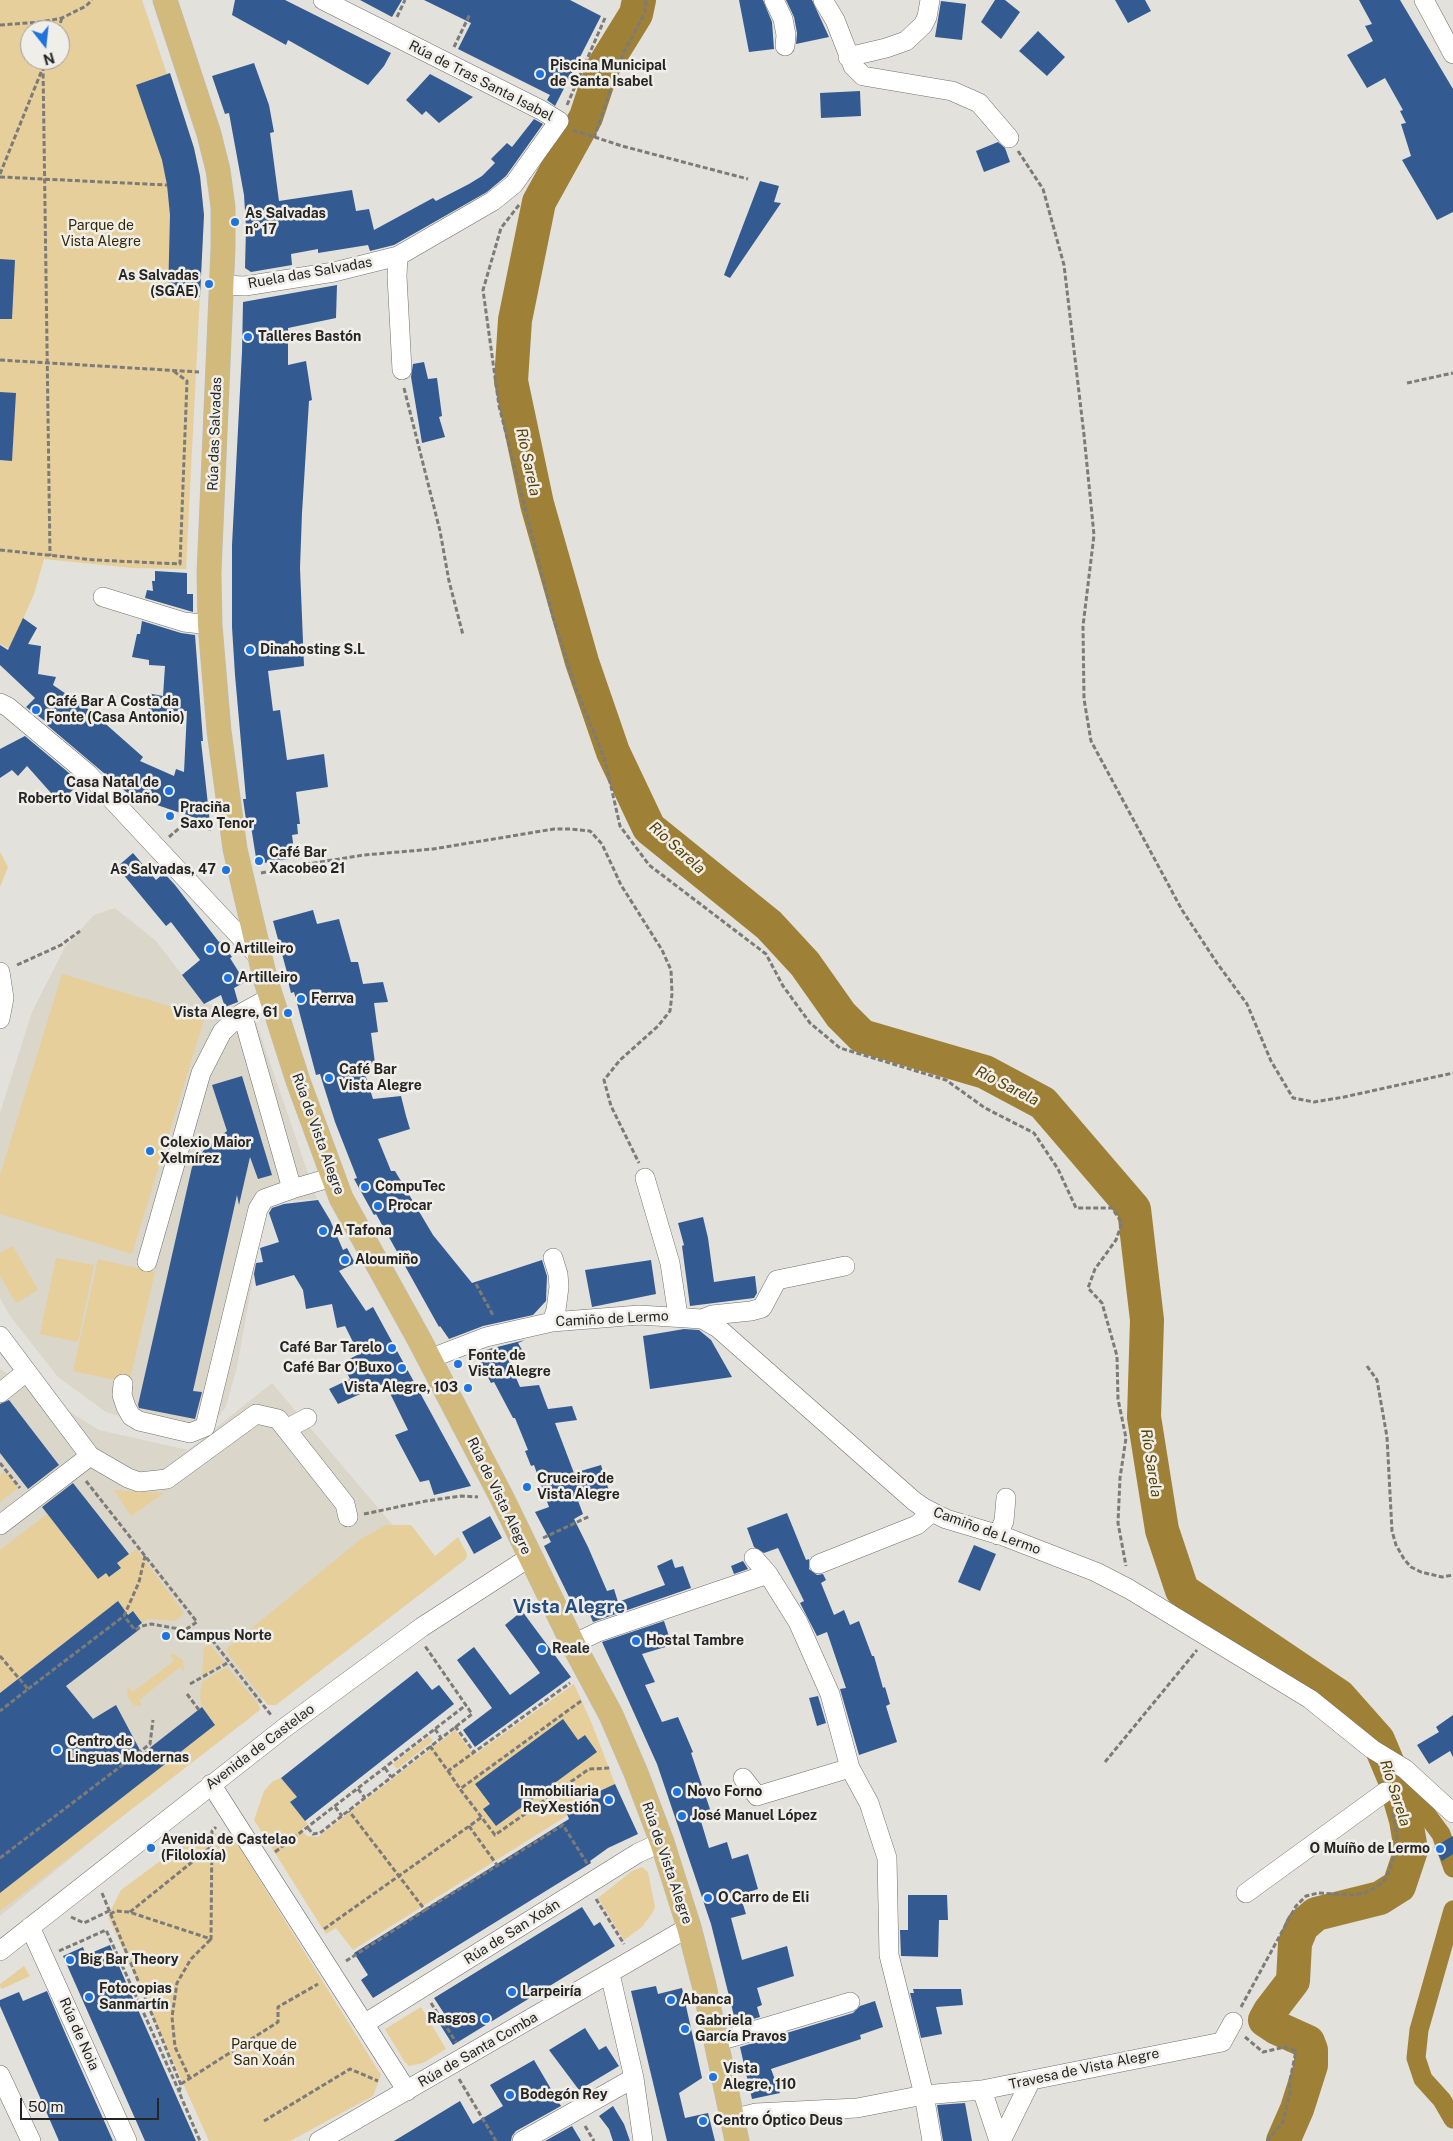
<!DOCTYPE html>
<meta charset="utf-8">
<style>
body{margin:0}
#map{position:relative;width:1453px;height:2141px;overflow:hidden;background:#e3e1dc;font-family:"Public Sans",sans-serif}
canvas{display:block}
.north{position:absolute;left:20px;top:20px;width:50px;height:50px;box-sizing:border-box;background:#f0eee9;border:1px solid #9f9e9a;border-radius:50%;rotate:164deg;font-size:14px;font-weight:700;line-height:20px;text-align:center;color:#262523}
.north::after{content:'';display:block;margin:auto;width:18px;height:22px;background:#1e73dd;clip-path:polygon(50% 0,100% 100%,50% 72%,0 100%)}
.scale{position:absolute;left:20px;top:2098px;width:139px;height:22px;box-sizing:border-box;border:2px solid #262523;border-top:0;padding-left:6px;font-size:15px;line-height:18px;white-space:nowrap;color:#262523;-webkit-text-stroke:4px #f0eee9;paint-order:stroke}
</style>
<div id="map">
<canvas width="1453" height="2141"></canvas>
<div class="north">N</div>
<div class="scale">50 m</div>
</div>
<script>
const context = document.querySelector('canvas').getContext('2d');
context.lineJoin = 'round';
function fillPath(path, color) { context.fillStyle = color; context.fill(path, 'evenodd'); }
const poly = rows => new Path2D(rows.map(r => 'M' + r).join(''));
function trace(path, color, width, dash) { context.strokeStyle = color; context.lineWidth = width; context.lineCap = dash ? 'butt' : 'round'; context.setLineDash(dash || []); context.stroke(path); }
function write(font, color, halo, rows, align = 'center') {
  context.font = font + ' "Public Sans",sans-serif'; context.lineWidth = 5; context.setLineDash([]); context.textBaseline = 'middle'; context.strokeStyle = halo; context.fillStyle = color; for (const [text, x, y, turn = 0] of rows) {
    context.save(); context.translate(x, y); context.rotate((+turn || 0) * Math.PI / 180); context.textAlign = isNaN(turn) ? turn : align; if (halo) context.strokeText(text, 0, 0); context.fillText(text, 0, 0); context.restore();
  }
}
fillPath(poly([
 [115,908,156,941,204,1003,226,1008,248,999,317,1199,285,1201,267,1212,262,1228,237,1367,226,1406,207,1433,188,1438,106,1412,58,1377,10,1316,0,1298,0,1113,32,1012,65,947,94,915],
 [0,1369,99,1430,188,1450,272,1383,420,1557,246,1715,0,1916]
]), '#dbd6ca');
fillPath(poly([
 [0,0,142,0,167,74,171,77,194,148,200,176,204,215,186,569,133,568,44,559,34,594,10,649,0,644],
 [30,30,60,30,60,60,30,60],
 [0,852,8,867,0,887],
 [62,974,205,1017,132,1254,0,1214,0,1175],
 [13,1246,38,1290,16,1303,0,1276,0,1253],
 [56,1258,94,1265,78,1342,40,1334],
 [98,1259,155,1272,129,1383,73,1371],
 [5,1471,18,1488,0,1502,0,1475],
 [114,1490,143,1492,164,1493,131,1516],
 [47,1514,98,1579,106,1573,109,1577,121,1569,117,1563,136,1549,184,1613,175,1621,148,1619,142,1623,134,1611,128,1615,118,1601,0,1693,0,1550],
 [386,1525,411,1525,435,1556,458,1537,467,1554,466,1559,276,1705,268,1705,225,1650,361,1539],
 [209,1644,224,1662,202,1676,204,1648],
 [174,1654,183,1661,184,1672,180,1667,139,1700,142,1706,134,1705,129,1699,127,1692,128,1687,133,1692,174,1661,170,1655],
 [227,1667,259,1705,260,1710,0,1911,0,1893,215,1725,202,1707,200,1698,202,1682],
 [574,1684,592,1724,615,1784,591,1795,591,1797,562,1819,353,1950,336,1928,326,1934,254,1820,264,1791,273,1781,281,1778,297,1797,290,1802,308,1824,301,1830,307,1836,318,1837,455,1730,474,1755],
 [429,1736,433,1741,397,1769,393,1764],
 [198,1833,231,1834,381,2075,373,2096,290,2141,209,2141,108,1916,121,1890],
 [642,1867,648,1872,655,1907,653,1912,642,1927,624,1940,598,1898,632,1871],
 [24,1966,30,1976,2,1989,0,1987,0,1984],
 [421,2007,446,2049,423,2063,409,2066,404,2061,385,2029]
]), '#e6cf9b');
trace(poly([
 [1394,1778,1404,1784,1441,1834,1453,1868],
 [1453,1910,1419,2030,1416,2058,1423,2079,1442,2100,1453,2119]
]), '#9e8037', 19);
trace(poly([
 [639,0,636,14,602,69,586,117,539,202,515,320,511,381,537,504,582,662,613,752,649,828,769,925,805,964,841,1015,862,1036,985,1072,1043,1103,1134,1209,1147,1320,1144,1417,1162,1530,1182,1590,1339,1696,1378,1740,1394,1778,1406,1820,1411,1850,1399,1886,1380,1898,1316,1914,1302,1926,1295,1943,1293,1981,1270,2011,1265,2020,1277,2028,1308,2042,1311,2050,1311,2065,1297,2109,1283,2141]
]), '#9e8037', 34);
fillPath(poly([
 [235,0,285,0,391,53,384,66,368,85,288,40,286,45,232,15],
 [360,0,402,0,392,17],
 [424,0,570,0,601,16,555,106,547,100,550,95,458,49,471,23],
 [739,0,763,0,772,22,774,49,749,52],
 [786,0,812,0,829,37,796,44,797,33,794,17],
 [995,0,1005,0,1020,12,1001,39,981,22],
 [1115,0,1145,0,1151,11,1128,23],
 [1359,0,1400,0,1453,89,1453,212,1437,220,1402,160,1411,156,1401,124,1406,123,1400,111,1403,110,1385,78,1367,88,1347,55,1373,41,1365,26,1372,24],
 [941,1,966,4,962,40,935,37],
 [1038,31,1065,57,1047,76,1019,51],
 [254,63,269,105,274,132,270,133,279,201,352,190,356,211,369,209,374,230,433,198,436,201,469,184,482,176,495,163,491,159,507,143,512,147,534,119,543,124,506,176,487,192,394,245,370,251,368,245,318,253,318,249,291,254,292,265,251,272,245,268,246,227,244,195,229,113,225,114,212,76],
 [170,73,194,148,200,176,204,215,200,297,168,297,170,215,167,185,162,160,136,85],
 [430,74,473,97,439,123,426,111,422,115,406,100],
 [860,91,861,116,821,118,820,93],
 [998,142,1005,148,1010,162,984,172,976,151],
 [760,181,779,186,774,202,781,203,730,278,724,275],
 [0,259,15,260,12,319,0,319],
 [337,285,336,318,288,328,288,365,306,361,312,400,309,401,302,513,300,568,304,666,268,671,273,711,280,710,287,760,324,754,328,787,296,792,300,824,297,824,298,834,292,835,295,858,257,864,250,820,246,820,243,799,246,799,235,675,232,627,232,545,242,352,243,302],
 [424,362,428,379,437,378,442,416,439,417,445,437,422,443,411,377,413,364],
 [0,392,16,393,12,461,0,460],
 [155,571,187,573,187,594,193,594,193,612,145,598,147,590,153,591,152,581,155,581],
 [23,618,37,628,28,644,41,646,38,674,56,677,53,685,91,711,143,757,140,761,174,776,176,769,184,772,187,711,149,712,147,693,163,696,165,666,149,665,149,660,132,657,137,634,140,634,142,621,181,633,195,635,203,741,201,741,210,823,157,805,158,801,133,792,131,796,47,725,49,724,26,707,35,698,0,665,0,645,8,650],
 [25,736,81,783,59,802,27,766,18,776,12,770,0,778,0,749],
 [133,853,156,880,164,873,175,885,219,942,221,941,232,957,230,958,245,982,234,988,238,1002,225,1007,221,995,204,1004,182,975,200,960,171,922,166,926,117,867],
 [313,910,317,924,339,919,351,962,358,962,363,984,383,982,388,1002,374,1003,378,1032,371,1033,375,1063,362,1065,373,1099,401,1096,406,1116,410,1129,378,1139,391,1171,395,1171,433,1235,472,1283,542,1260,547,1276,546,1301,533,1315,483,1326,449,1339,440,1326,439,1327,376,1214,374,1215,354,1179,357,1178,335,1122,320,1074,316,1075,294,992,291,993,287,977,288,976,273,921],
 [242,1076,272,1175,258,1179,250,1157,239,1205,237,1195,193,1391,202,1392,195,1419,139,1408,138,1405,192,1167,206,1147,227,1131,212,1085],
 [318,1200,330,1220,343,1250,347,1248,355,1263,339,1271,366,1311,373,1307,471,1486,434,1495,429,1480,420,1482,395,1435,408,1430,385,1383,338,1404,329,1389,350,1379,342,1363,359,1354,345,1326,337,1328,332,1304,306,1309,303,1290,294,1275,256,1286,254,1274,256,1263,263,1262,260,1248,279,1242,269,1213,272,1208,284,1204],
 [703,1217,708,1238,714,1282,755,1276,757,1293,754,1298,690,1306,682,1246,684,1245,678,1223],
 [651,1260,656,1294,592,1307,585,1270],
 [684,1329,699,1330,711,1340,732,1377,650,1389,643,1336],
 [525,1340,518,1343,524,1353,508,1359,520,1387,539,1385,548,1409,572,1406,577,1420,555,1423,574,1473,601,1465,609,1491,577,1498,583,1514,574,1519,588,1547,607,1591,614,1589,618,1602,665,1585,657,1566,672,1559,675,1568,683,1566,691,1588,593,1622,582,1595,571,1601,544,1546,551,1542,535,1512,549,1507,534,1465,531,1466,525,1451,528,1450,515,1418,513,1418,494,1382,491,1383,479,1360,481,1359,477,1352],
 [9,1400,59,1465,28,1489,0,1453,0,1404],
 [73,1483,129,1554,117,1563,121,1568,109,1577,106,1573,98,1579,42,1507],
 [787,1513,806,1560,809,1559,809,1569,817,1575,823,1574,826,1580,821,1583,834,1615,844,1610,850,1625,859,1621,872,1656,874,1656,883,1688,885,1687,890,1704,886,1706,897,1742,859,1755,840,1689,846,1688,827,1632,817,1636,800,1603,804,1601,778,1548,764,1553,754,1547,747,1528],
 [490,1516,502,1538,474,1554,462,1532],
 [974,1545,996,1554,980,1591,958,1582],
 [743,1561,748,1569,734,1574,731,1566],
 [118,1601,128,1615,133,1611,142,1623,138,1626,140,1629,66,1686,93,1719,116,1705,142,1754,202,1707,215,1725,0,1893,0,1693],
 [522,1611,571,1677,475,1747,463,1730,492,1708,457,1660,474,1647,510,1695,540,1673,505,1625],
 [664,1621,672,1645,642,1654,655,1682,645,1685,662,1722,678,1717,693,1752,691,1753,712,1815,700,1818,709,1848,727,1842,732,1859,748,1854,758,1889,740,1895,746,1914,731,1918,742,1960,787,1946,794,1976,757,1988,762,2005,757,2007,760,2017,736,2024,711,1924,657,1764,602,1642],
 [417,1671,432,1690,439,1685,454,1704,305,1821,290,1802,297,1797,281,1778],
 [818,1696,826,1723,817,1726,809,1698],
 [1453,1715,1453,1757,1450,1751,1429,1764,1417,1745,1439,1732,1436,1727],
 [563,1719,578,1740,585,1735,597,1752,496,1826,483,1809,490,1804,475,1784],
 [615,1784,638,1834,608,1848,590,1861,591,1863,373,1998,361,1980,368,1975,354,1953,569,1819,567,1814,592,1797,591,1795],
 [1453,1836,1453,1854,1442,1861,1434,1847],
 [908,1895,947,1895,948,1920,939,1920,938,1957,901,1956,900,1930,908,1930],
 [582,1907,594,1926,600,1922,615,1946,453,2045,439,2023,447,2018,434,1998],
 [110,1945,128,1987,196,2141,145,2141,63,1956,83,1947,86,1955],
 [656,1986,658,1994,682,1988,702,2078,679,2093,685,2118,708,2113,715,2141,667,2141,631,1991],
 [913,1989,961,1989,963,2005,936,2007,942,2034,921,2038,910,1993,914,1993],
 [47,1991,66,2035,113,2141,59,2141,0,2006,0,2000,19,1992,23,2001],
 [875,2001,883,2027,860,2035,861,2039,771,2069,780,2093,752,2099,740,2047,853,2013,860,2006],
 [585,2028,599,2050,606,2046,619,2066,579,2090,549,2050],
 [534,2060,561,2106,516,2131,512,2136,511,2141,394,2141,460,2101,473,2124,503,2106,490,2085],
 [965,2103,972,2141,943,2141,937,2105],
 [613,2106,624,2124,630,2141,613,2141,609,2129,599,2116],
 [572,2126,581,2141,545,2141]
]), '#345b91');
const minor = poly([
 [774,0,783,19,786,35,785,46],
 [823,0,835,20,853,66,863,76,952,91,979,103,1009,138],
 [1424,0,1453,54],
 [848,57,886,48,906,41,923,25,927,17,930,0],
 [398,256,397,276,402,370],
 [222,285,245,286,334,272,398,256,493,201,514,184,559,121,541,110,323,0],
 [103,597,184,622,210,625],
 [0,703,8,707,88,774,260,958],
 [0,972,4,998,0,1019],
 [645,1178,670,1263,678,1316],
 [292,1189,333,1177],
 [147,1262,201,1073,222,1032,242,1013],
 [702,1319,712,1315,751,1311,762,1308,777,1280,845,1266],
 [552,1322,556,1310,559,1287,558,1274,553,1258],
 [0,1336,90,1456,128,1478,139,1482,167,1479,256,1414,278,1419,345,1504,348,1517],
 [429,1359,486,1337,552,1322,639,1315,702,1319,718,1328,914,1501,924,1508,946,1519,1003,1536,1096,1572,1129,1589,1310,1699,1372,1749,1405,1769,1453,1813],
 [123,1384,122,1395,126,1407,131,1416,139,1421,190,1433,205,1427,258,1209,264,1199,292,1189,242,1013,271,997],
 [0,1393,26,1372],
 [286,1429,307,1418],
 [0,1525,90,1456],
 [998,1535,1004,1521,1006,1498],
 [754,1558,768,1574],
 [819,1564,917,1525,932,1512],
 [573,1644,598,1632,768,1574,798,1622,830,1694,850,1768,869,1803,887,1858,889,1955,924,2095,932,2141],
 [743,1778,757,1796,850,1768],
 [211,1784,407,2091],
 [1246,1893,1385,1792],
 [30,1927,127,2141],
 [0,1951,283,1729,422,1627,530,1557],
 [610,1974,634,2078,643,2141],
 [364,2024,638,1853,662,1842],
 [716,2042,850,2002],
 [0,2075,31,2141],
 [982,2090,999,2141],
 [732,2119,756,2113,857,2108,924,2095,982,2090,1222,2042,1233,2022],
 [319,2141,689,1927],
 [522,2141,634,2078],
 [1001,2141,1031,2080]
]);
const major = poly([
 [165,0,209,134,218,170,223,207,223,248,209,573,210,625,219,731,235,849,265,978,298,1081,341,1198,419,1339,502,1498,573,1644,611,1715,636,1773,662,1842,689,1927,704,1985,737,2141]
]);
trace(minor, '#72706b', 20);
trace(major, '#bebebd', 25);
trace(poly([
 [397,17,405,0],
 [0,25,41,22,62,18,86,6,92,0],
 [58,30,62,18],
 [454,47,470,14],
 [43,66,50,556],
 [567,105,605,18],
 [573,130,622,146,748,179],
 [594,138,623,54,645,12,646,0],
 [1018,151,1043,189,1064,265,1084,435,1094,535,1083,626,1084,699,1091,741,1182,910,1217,963,1247,1004,1271,1061,1293,1098,1314,1102,1344,1097,1453,1073],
 [0,174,46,60],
 [0,177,167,185],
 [519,205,501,228,483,290,499,406,553,617,575,686,605,760,620,826,649,865,766,954,783,986,810,1023,840,1048,946,1080,985,1108,1034,1133,1058,1169,1076,1208,1112,1208,1122,1223,1116,1240,1095,1269,1088,1288,1102,1303,1117,1356,1118,1399,1126,1438,1120,1478,1118,1523,1126,1566],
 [0,360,199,372],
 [1407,383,1453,373],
 [404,388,440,531,449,581,463,635],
 [0,550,95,560,180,564,187,381,172,370],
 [169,837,185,823,193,822,211,830],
 [261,873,295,866,364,855,433,849,554,829,571,829,590,831,602,844,621,885,662,950,671,970,672,994,670,1011,658,1026,620,1060,604,1080,611,1106,639,1163],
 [17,965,61,945,80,931],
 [476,1284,494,1317],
 [1367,1366,1377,1380,1387,1437,1392,1531,1396,1545,1404,1559,1411,1567,1421,1572,1442,1577,1453,1575],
 [0,1463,20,1488],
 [86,1481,197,1622,185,1630,151,1624,142,1626,135,1630,124,1616],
 [364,1514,426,1501,461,1496,478,1497],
 [543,1538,590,1516],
 [212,1640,271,1715],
 [0,1656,28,1689,0,1711],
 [190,1684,229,1662],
 [28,1689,124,1616,139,1582,145,1556],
 [187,1694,199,1710],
 [581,1701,460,1789,495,1835,589,1769,611,1768],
 [455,1726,474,1752],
 [435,1729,441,1738],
 [430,1746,448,1771,570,1683],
 [1105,1762,1197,1650],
 [385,1768,391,1777],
 [448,1771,460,1789],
 [358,1789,365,1798],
 [335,1807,342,1816],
 [469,1826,497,1865],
 [308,1828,313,1834,320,1833,472,1714,425,1646],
 [275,1852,466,1705],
 [0,1858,150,1744,153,1720],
 [102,1893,181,2085,179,2092,200,2141],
 [596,1899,624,1944],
 [425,1910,563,1825,588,1865],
 [130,1912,212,1846],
 [110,1914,116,1911,129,1912,211,1939,212,1831,216,1827],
 [71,1917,84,1923,109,1911],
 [324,1929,482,1817],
 [59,1951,106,1930,179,2091],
 [346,1961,425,1910,349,1811],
 [431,2003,456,2042],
 [1241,2007,1296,1906,1306,1896,1318,1893,1354,1895,1364,1893,1375,1888,1384,1881,1389,1872,1396,1850,1397,1835,1392,1809],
 [1245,2037,1263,2052,1285,2047,1296,2051,1290,2080,1290,2093,1283,2122,1267,2141],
 [190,2079,175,2047,172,2017,177,1983,191,1959,211,1939],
 [459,2079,496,2141],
 [181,2084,278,2022,278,2007,318,1984],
 [264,2121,350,2069,378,2081],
 [585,2126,594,2141]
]), '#7d7b78', 3, [5, 2.5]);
trace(minor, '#fff', 19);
trace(major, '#d2ba7c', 24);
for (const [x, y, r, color] of [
 [540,74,5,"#1e73dd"],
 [235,222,5,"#1e73dd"],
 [209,284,5,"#1e73dd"],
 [248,337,5,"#1e73dd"],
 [250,650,5,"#1e73dd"],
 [36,710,5,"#1e73dd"],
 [169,791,5,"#1e73dd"],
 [170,816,5,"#1e73dd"],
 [259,861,5,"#1e73dd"],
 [226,870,5,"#1e73dd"],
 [210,949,5,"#1e73dd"],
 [228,978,5,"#1e73dd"],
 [301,999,5,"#1e73dd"],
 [288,1013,5,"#1e73dd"],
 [329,1078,5,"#1e73dd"],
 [150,1151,5,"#1e73dd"],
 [365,1187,5,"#1e73dd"],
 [378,1206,5,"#1e73dd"],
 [323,1231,5,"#1e73dd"],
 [345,1260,5,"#1e73dd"],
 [392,1348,5,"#1e73dd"],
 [458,1364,5,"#1e73dd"],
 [402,1368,5,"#1e73dd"],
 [468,1388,5,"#1e73dd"],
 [527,1487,5,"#1e73dd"],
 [166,1636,5,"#1e73dd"],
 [636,1641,5,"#1e73dd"],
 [542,1649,5,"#1e73dd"],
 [57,1750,5,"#1e73dd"],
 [677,1792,5,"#1e73dd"],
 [609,1800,5,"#1e73dd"],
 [682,1816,5,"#1e73dd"],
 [151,1848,5,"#1e73dd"],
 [1440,1849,5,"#1e73dd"],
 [708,1898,5,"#1e73dd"],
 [70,1960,5,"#1e73dd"],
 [512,1992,5,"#1e73dd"],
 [89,1997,5,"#1e73dd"],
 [671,2000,5,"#1e73dd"],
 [486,2019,5,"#1e73dd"],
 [685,2029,5,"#1e73dd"],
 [713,2077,5,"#1e73dd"],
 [510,2095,5,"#1e73dd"],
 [703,2121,5,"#1e73dd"]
]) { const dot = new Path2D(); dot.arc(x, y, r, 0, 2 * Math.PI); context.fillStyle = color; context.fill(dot); trace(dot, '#f0eee9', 2); }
write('bold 14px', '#262523', '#f0eee9', [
 ["Piscina Municipal",550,66],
 ["de Santa Isabel",550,82],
 ["As Salvadas",245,214],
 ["nº 17",245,230],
 ["As Salvadas",199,276,"right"],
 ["(SGAE)",199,292,"right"],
 ["Talleres Bastón",258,337],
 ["Dinahosting S.L",260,650],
 ["Café Bar A Costa da",46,702],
 ["Fonte (Casa Antonio)",46,718],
 ["Casa Natal de",159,783,"right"],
 ["Roberto Vidal Bolaño",159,799,"right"],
 ["Praciña",180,808],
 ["Saxo Tenor",180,824],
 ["Café Bar",269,853],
 ["Xacobeo 21",269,869],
 ["As Salvadas, 47",216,870,"right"],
 ["O Artilleiro",220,949],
 ["Artilleiro",238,978],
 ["Ferrva",311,999],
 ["Vista Alegre, 61",278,1013,"right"],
 ["Café Bar",339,1070],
 ["Vista Alegre",339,1086],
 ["Colexio Maior",160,1143],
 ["Xelmírez",160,1159],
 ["CompuTec",375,1187],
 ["Procar",388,1206],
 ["A Tafona",333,1231],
 ["Aloumiño",355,1260],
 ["Café Bar Tarelo",382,1348,"right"],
 ["Fonte de",468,1356],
 ["Vista Alegre",468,1372],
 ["Café Bar O'Buxo",392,1368,"right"],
 ["Vista Alegre, 103",458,1388,"right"],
 ["Cruceiro de",537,1479],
 ["Vista Alegre",537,1495],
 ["Campus Norte",176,1636],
 ["Hostal Tambre",646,1641],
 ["Reale",552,1649],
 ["Centro de",67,1742],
 ["Linguas Modernas",67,1758],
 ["Inmobiliaria",599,1792,"right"],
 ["ReyXestión",599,1808,"right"],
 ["Novo Forno",687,1792],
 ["José Manuel López",692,1816],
 ["Avenida de Castelao",161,1840],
 ["(Filoloxía)",161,1856],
 ["O Muíño de Lermo",1430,1849,"right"],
 ["O Carro de Eli",718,1898],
 ["Big Bar Theory",80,1960],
 ["Fotocopias",99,1989],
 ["Sanmartín",99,2005],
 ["Larpeiría",522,1992],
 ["Abanca",681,2000],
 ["Rasgos",476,2019,"right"],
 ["Gabriela",695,2021],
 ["García Pravos",695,2037],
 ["Vista",723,2069],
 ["Alegre, 110",723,2085],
 ["Bodegón Rey",520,2095],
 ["Centro Óptico Deus",713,2121]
], 'left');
write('14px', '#262523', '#f0eee9', [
 ["Rúa de Tras Santa Isabel",481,81,27],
 ["Ruela das Salvadas",310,273,-10],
 ["Rúa das Salvadas",215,434,-88],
 ["Rúa de Vista Alegre",318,1134,70],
 ["Camiño de Lermo",612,1319,-3],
 ["Rúa de Vista Alegre",499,1496,64],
 ["Camiño de Lermo",987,1531,20],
 ["Avenida de Castelao",260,1747,-37],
 ["Rúa de Vista Alegre",667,1863,71],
 ["Rúa de San Xoán",512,1932,-32],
 ["Rúa de Noia",79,2034,66],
 ["Rúa de Santa Comba",478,2050,-30],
 ["Travesa de Vista Alegre",1084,2069,-12]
]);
write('14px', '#352706', '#f0eee9', [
 ["Parque de",101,226],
 ["Vista Alegre",101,242],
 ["Parque de",264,2045],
 ["San Xoán",264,2061]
]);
write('italic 15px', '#564104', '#f0eee9', [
 ["Río Sarela",528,462,78],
 ["Río Sarela",677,848,42],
 ["Río Sarela",1007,1086,27],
 ["Río Sarela",1151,1463,81],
 ["Río Sarela",1395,1793,72]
]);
write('bold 19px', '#244c81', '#f0eee9', [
 ["Vista Alegre",569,1607]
]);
</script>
